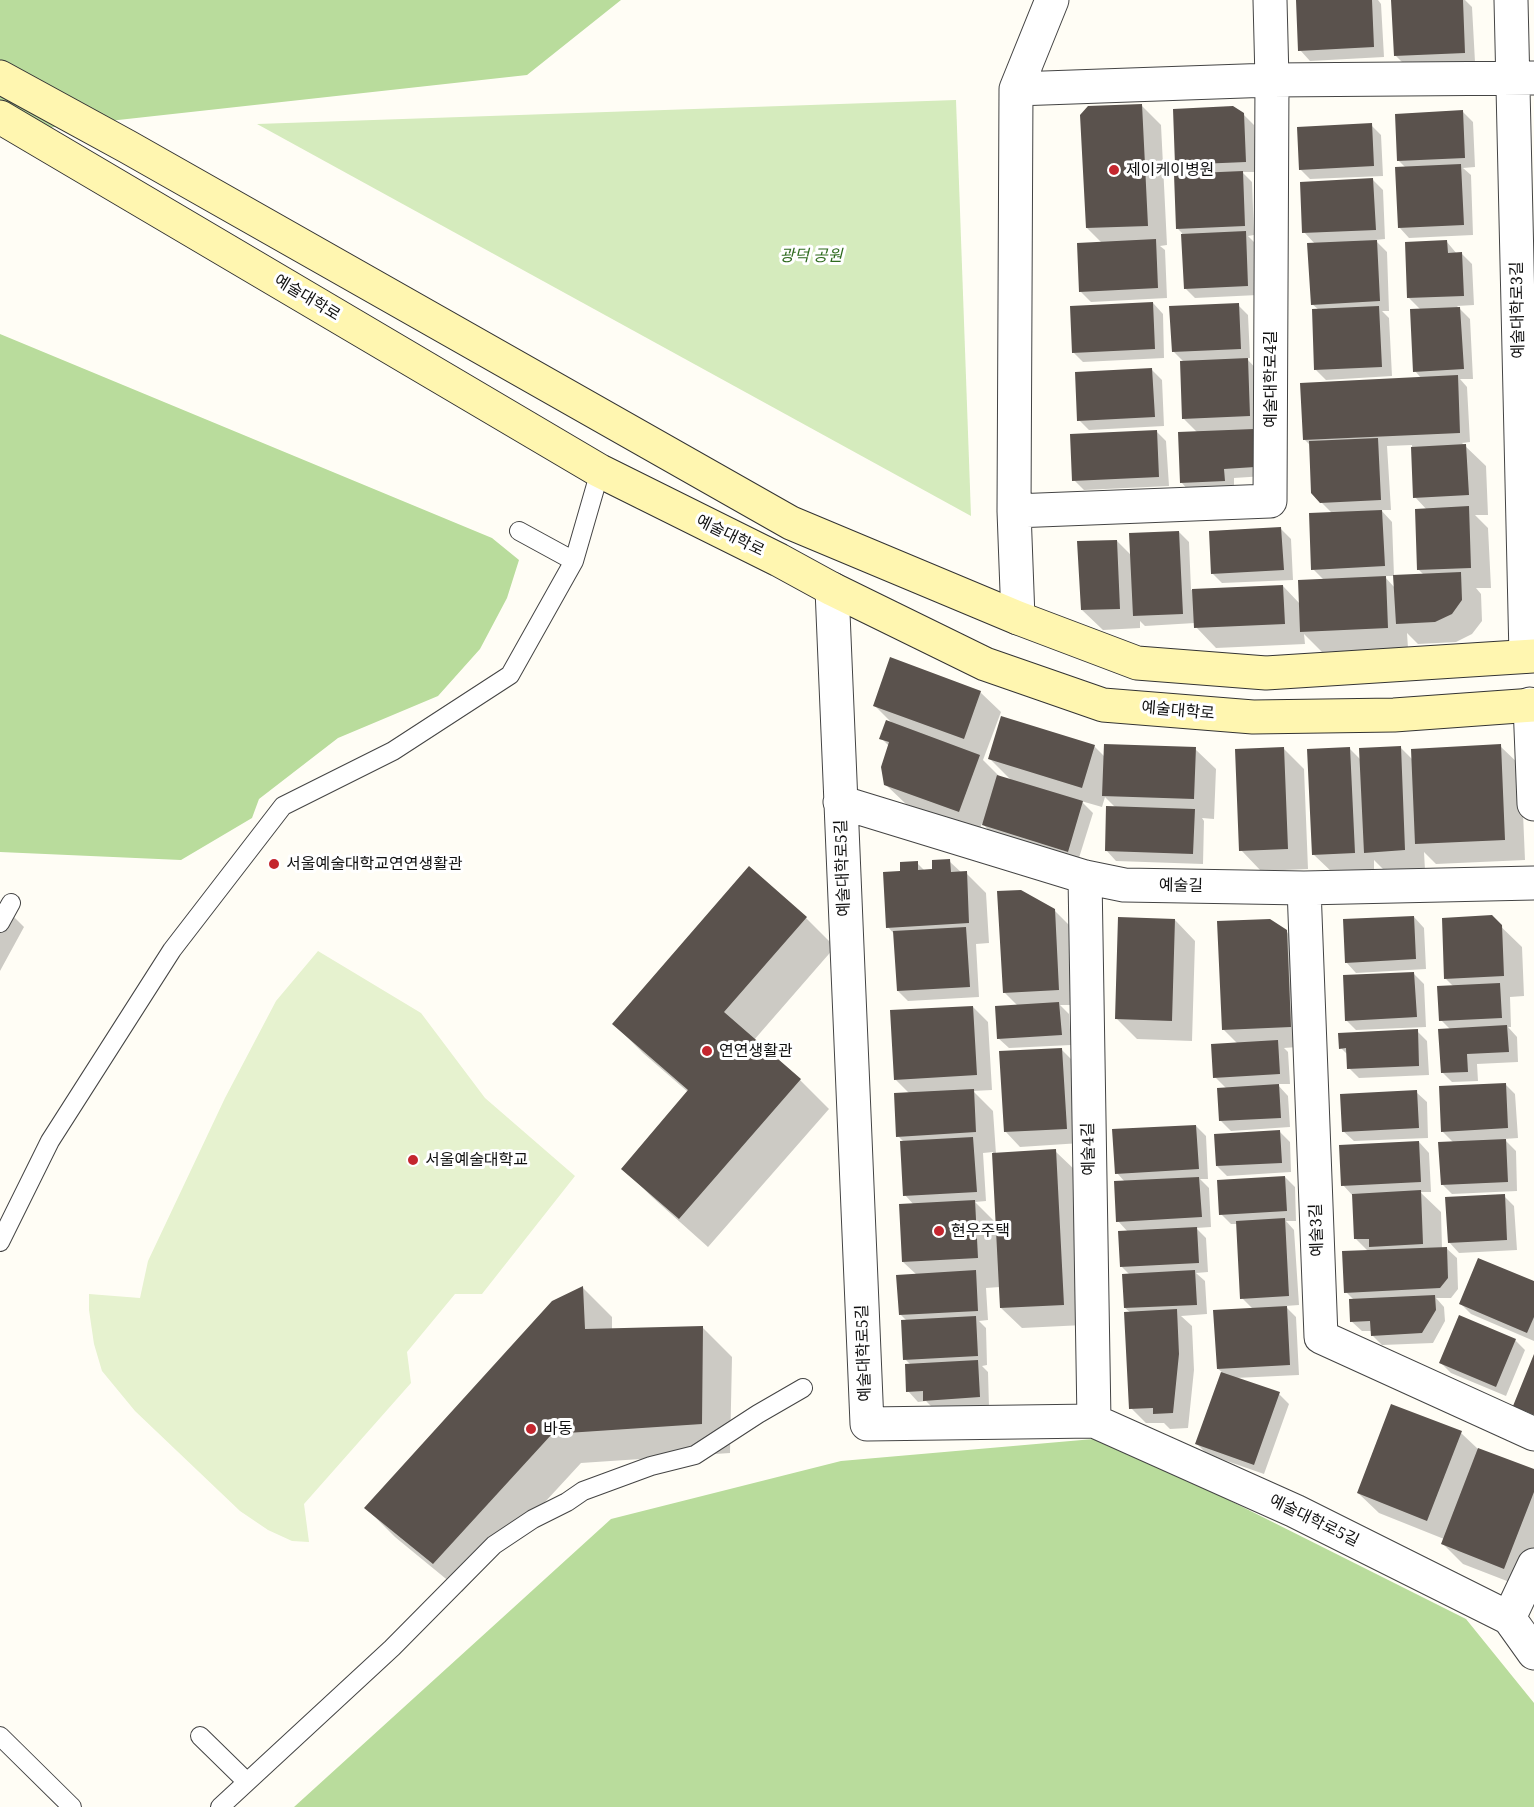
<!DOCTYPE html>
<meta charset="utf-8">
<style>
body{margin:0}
canvas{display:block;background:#fffdf5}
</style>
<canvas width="1534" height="1807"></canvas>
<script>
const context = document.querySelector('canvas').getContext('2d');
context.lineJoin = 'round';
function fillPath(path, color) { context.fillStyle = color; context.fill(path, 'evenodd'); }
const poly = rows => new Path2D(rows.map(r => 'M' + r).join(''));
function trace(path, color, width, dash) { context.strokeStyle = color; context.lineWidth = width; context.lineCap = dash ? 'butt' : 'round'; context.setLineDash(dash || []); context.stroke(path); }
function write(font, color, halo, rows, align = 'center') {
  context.font = font + ' "Noto Serif","Noto Sans KR",serif'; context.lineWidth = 6; context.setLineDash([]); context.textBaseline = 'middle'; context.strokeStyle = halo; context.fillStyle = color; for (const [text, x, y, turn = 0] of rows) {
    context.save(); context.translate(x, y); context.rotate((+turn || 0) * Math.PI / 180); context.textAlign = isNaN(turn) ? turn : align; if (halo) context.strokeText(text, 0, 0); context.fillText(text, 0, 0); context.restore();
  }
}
fillPath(poly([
 [956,100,971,516,257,124]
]), '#d5ebbd');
fillPath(poly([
 [0,0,621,0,527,75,0,133],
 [0,334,492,538,519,560,507,598,480,649,438,696,338,738,259,799,252,818,181,860,0,852],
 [1105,1438,1466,1619,1534,1703,1534,1807,294,1807,611,1519,841,1461]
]), '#b9dc9c');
fillPath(poly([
 [318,951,421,1013,485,1098,575,1176,482,1294,455,1294,407,1352,411,1383,304,1504,309,1542,292,1541,268,1530,240,1511,135,1411,102,1371,94,1344,89,1310,89,1294,140,1298,148,1261,225,1098,276,1001]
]), '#e6f2cf');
fillPath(poly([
 [1297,0,1378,0,1381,4,1384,57,1310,61,1300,50],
 [1400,0,1465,0,1472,7,1475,62,1405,65,1395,55],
 [1141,105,1161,125,1167,245,1160,246,1165,250,1167,298,1091,302,1081,292,1102,243,1087,228],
 [1463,112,1473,122,1475,167,1463,168,1471,175,1473,235,1409,238,1399,227,1406,168,1398,160],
 [1243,114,1254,125,1256,172,1242,172,1252,182,1254,235,1248,236,1255,243,1258,295,1195,298,1185,288,1182,233,1178,229,1186,175,1176,165],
 [1371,125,1381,135,1383,176,1310,179,1300,169],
 [1373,180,1383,190,1385,239,1375,240,1387,252,1389,311,1382,311,1389,318,1392,376,1326,380,1316,370,1319,310,1312,304,1316,245,1304,232],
 [1447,242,1457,254,1462,254,1472,264,1474,305,1457,306,1470,319,1473,379,1460,379,1467,387,1470,442,1462,443,1486,466,1488,515,1475,515,1488,528,1491,588,1476,588,1481,594,1482,621,1472,634,1456,642,1418,644,1407,633,1408,648,1322,652,1304,634,1305,644,1216,648,1196,627,1195,623,1145,626,1140,621,1140,628,1103,630,1082,610,1117,541,1132,556,1179,532,1189,542,1191,590,1283,586,1300,604,1324,580,1313,569,1333,514,1321,502,1311,446,1304,439,1422,379,1415,371,1421,310,1409,298],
 [1412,445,1415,497,1427,510,1419,570,1424,575,1395,588,1384,576,1394,576,1392,522,1381,510,1391,510,1387,446],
 [1153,303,1163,314,1164,358,1083,362,1073,352],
 [1238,305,1248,315,1250,358,1246,358,1267,380,1265,476,1234,478,1234,490,1191,493,1181,482,1198,433,1184,419,1184,362,1173,351],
 [1152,370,1162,380,1164,426,1089,430,1079,420],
 [1156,431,1166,441,1169,486,1084,490,1074,480],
 [1281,529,1291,539,1293,580,1222,583,1212,573],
 [980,692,1001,712,983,760,1000,777,1012,781,989,758,1094,746,1105,757,1195,749,1216,769,1214,819,1202,818,1204,821,1203,864,1116,861,1106,850,1116,808,1105,797,1102,807,1081,801,1093,813,1078,861,993,835,982,823,979,832,906,804,885,784,889,746,881,738,894,725,875,706],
 [1500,746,1521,766,1525,860,1436,864,1424,852,1425,870,1386,872,1374,860,1374,872,1334,874,1313,854,1349,748,1361,760,1400,747,1413,760],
 [1283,748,1304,769,1308,869,1261,871,1241,850],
 [949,861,962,873,966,873,986,893,989,943,976,944,979,997,908,1001,898,991,895,935,888,927,902,872,917,863,925,871,934,870],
 [0,903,24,927,0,971],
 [1054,910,1070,926,1074,1005,1060,1005,1069,1014,1071,1045,1009,1048,998,1038,1018,1006,1004,992],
 [1414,917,1424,928,1426,969,1356,973,1346,962],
 [1491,917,1522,947,1524,996,1510,997,1511,1027,1508,1027,1517,1037,1518,1062,1477,1064,1478,1081,1452,1082,1442,1072,1450,1029,1441,1020,1454,987,1446,979],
 [806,918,835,947,754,1040,800,1080,829,1109,708,1247,652,1197,623,1168,688,1092,643,1053,614,1024],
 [1175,920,1195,941,1192,1041,1137,1039,1116,1018],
 [1286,931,1306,952,1311,1046,1284,1048,1288,1052,1290,1084,1277,1084,1288,1096,1290,1127,1231,1131,1221,1121,1227,1089,1215,1077,1238,1044,1223,1029],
 [1414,974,1424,984,1426,1027,1356,1030,1346,1020],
 [973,1007,988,1022,992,1090,973,1091,993,1111,996,1154,1055,1151,1076,1171,1084,1325,1022,1328,1001,1308,1000,1287,986,1288,988,1320,979,1321,986,1328,987,1365,982,1366,988,1372,989,1407,935,1410,926,1401,918,1402,908,1391,911,1365,905,1359,907,1321,900,1314,917,1275,903,1262,914,1205,905,1195,905,1143,898,1136,910,1094,895,1079],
 [993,1152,997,1224,975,1202,986,1201,983,1153],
 [1417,1031,1427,1041,1429,1075,1359,1078,1349,1068,1348,1055,1341,1048],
 [1061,1049,1076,1064,1081,1143,1020,1147,1005,1131],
 [1505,1084,1515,1094,1518,1138,1504,1139,1516,1151,1517,1191,1452,1194,1442,1184,1454,1143,1442,1131],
 [1416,1092,1427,1102,1428,1138,1354,1141,1343,1131],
 [1196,1126,1206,1136,1208,1179,1200,1179,1209,1188,1211,1227,1196,1228,1206,1238,1208,1272,1196,1273,1205,1281,1207,1314,1181,1316,1192,1326,1194,1370,1188,1428,1170,1429,1164,1423,1146,1423,1131,1408,1131,1313,1125,1308,1130,1275,1121,1266,1128,1232,1118,1221,1125,1182,1117,1173],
 [1280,1132,1290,1142,1291,1172,1227,1176,1217,1166],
 [1419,1142,1429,1153,1431,1192,1420,1192,1441,1212,1442,1248,1446,1248,1457,1258,1458,1289,1451,1298,1436,1298,1444,1307,1445,1321,1433,1343,1382,1345,1372,1335,1372,1331,1362,1331,1351,1321,1354,1300,1346,1292,1369,1252,1356,1239,1353,1196,1343,1185],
 [1285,1177,1295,1187,1296,1221,1286,1221,1294,1230,1299,1305,1285,1306,1296,1317,1299,1375,1235,1378,1279,1394,1289,1404,1264,1474,1207,1454,1197,1444,1222,1372,1218,1369,1253,1309,1242,1298,1237,1224,1231,1224,1221,1214],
 [1504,1196,1514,1206,1517,1250,1459,1253,1449,1242],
 [1534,1283,1534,1341,1471,1314,1461,1304],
 [583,1288,612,1317,612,1330,703,1328,732,1357,730,1453,581,1463,462,1592,395,1537,366,1508,552,1303],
 [1515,1340,1525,1350,1506,1396,1451,1373,1441,1363],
 [1461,1433,1478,1449,1534,1471,1534,1564,1525,1588,1463,1564,1443,1544,1444,1539,1379,1513,1358,1493]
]), '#0003');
fillPath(poly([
 [1296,0,1372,0,1374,47,1298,51],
 [1391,0,1463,0,1465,53,1394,56],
 [1142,104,1148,226,1086,228,1080,115,1088,106],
 [1233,106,1244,113,1246,162,1175,165,1173,109],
 [1463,110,1465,158,1397,161,1395,114],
 [1372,123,1374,166,1299,170,1297,127],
 [1461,164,1464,225,1398,228,1395,167],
 [1243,171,1245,226,1176,229,1174,174],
 [1373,178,1376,230,1302,233,1300,182],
 [1246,231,1248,286,1184,289,1181,234],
 [1156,239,1158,288,1079,292,1077,243],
 [1377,240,1380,301,1311,305,1307,243],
 [1447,240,1448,253,1462,252,1464,296,1407,298,1405,242],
 [1153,302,1155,349,1072,353,1070,306],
 [1239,303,1241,349,1172,352,1169,306],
 [1379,306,1382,367,1314,370,1312,309],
 [1460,307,1464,369,1413,372,1410,309],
 [1248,358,1250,416,1182,419,1180,361],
 [1152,368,1155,417,1077,421,1075,372],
 [1458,375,1460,433,1303,440,1300,383],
 [1254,429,1255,467,1224,469,1225,481,1180,483,1178,432],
 [1157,430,1159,477,1072,481,1070,434],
 [1378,438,1381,500,1320,503,1311,493,1309,441],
 [1466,444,1469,495,1413,498,1411,447],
 [1469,506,1471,568,1417,570,1415,509],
 [1382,510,1385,566,1311,570,1309,513],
 [1281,527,1284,570,1211,574,1209,531],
 [1179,531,1183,614,1133,616,1129,533],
 [1117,540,1120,609,1081,610,1077,541],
 [1461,572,1462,600,1452,614,1435,622,1396,624,1393,575],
 [1386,576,1388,628,1300,632,1298,580],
 [1283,585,1285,624,1194,628,1192,589],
 [890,657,981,691,964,739,873,706],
 [1001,716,1095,745,1082,788,988,759],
 [886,720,980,755,959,812,884,785,881,767,889,742,879,739],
 [1104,744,1196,747,1194,799,1102,796],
 [1501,744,1505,840,1415,844,1411,749],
 [1401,746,1405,850,1364,853,1359,748],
 [1284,747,1288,849,1239,851,1235,749],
 [1350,747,1355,853,1312,855,1307,749],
 [997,775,1083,801,1068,852,982,825],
 [1106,806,1195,809,1193,854,1105,851],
 [950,859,951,872,967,871,969,923,886,928,883,872,900,871,900,862,918,861,918,870,932,869,932,860],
 [749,866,807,917,724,1012,801,1079,679,1219,621,1169,688,1090,612,1024],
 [1021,890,1055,909,1059,990,1003,993,997,891],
 [1492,915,1502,925,1504,976,1444,979,1442,918],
 [1414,916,1416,959,1345,963,1343,919],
 [1118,917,1175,919,1172,1021,1115,1019],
 [1270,919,1287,930,1291,1027,1222,1030,1217,921],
 [966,927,970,987,897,991,893,931],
 [1414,972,1417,1017,1345,1021,1343,975],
 [1500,983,1502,1018,1439,1021,1437,986],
 [1059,1002,1062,1035,997,1039,995,1006],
 [973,1006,977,1075,894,1080,890,1010],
 [1507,1025,1509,1052,1467,1054,1468,1072,1441,1073,1438,1029],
 [1418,1029,1419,1066,1347,1069,1346,1048,1339,1049,1338,1033],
 [1278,1040,1280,1074,1213,1078,1211,1044],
 [1062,1048,1067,1129,1004,1132,999,1051],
 [1506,1083,1508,1128,1441,1132,1439,1086],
 [1279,1084,1281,1118,1219,1121,1217,1088],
 [974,1089,976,1132,896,1137,894,1093],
 [1417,1090,1419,1128,1342,1132,1340,1094],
 [1196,1125,1199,1169,1115,1174,1112,1129],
 [1280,1130,1282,1163,1216,1166,1214,1134],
 [973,1137,977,1192,903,1196,900,1141],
 [1506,1139,1508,1182,1441,1185,1438,1142],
 [1419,1141,1421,1182,1341,1186,1339,1145],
 [1056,1149,1064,1305,1000,1308,992,1153],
 [1285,1176,1287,1211,1219,1215,1217,1180],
 [1199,1177,1202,1217,1116,1222,1114,1181],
 [1421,1190,1423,1244,1369,1247,1369,1239,1354,1239,1352,1194],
 [1505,1194,1507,1240,1448,1243,1445,1197],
 [975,1200,978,1258,902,1262,899,1204],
 [1285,1218,1289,1296,1240,1299,1236,1221],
 [1197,1227,1199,1263,1120,1267,1118,1231],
 [1447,1247,1448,1278,1440,1288,1344,1293,1342,1251],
 [1478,1258,1534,1281,1534,1317,1527,1333,1459,1304],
 [976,1270,978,1311,899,1315,896,1275],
 [1195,1270,1197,1305,1124,1308,1122,1274],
 [583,1286,585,1329,703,1326,702,1424,552,1434,433,1564,364,1508,552,1301],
 [1435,1295,1436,1310,1422,1333,1371,1336,1370,1321,1350,1322,1349,1299],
 [1287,1306,1290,1365,1217,1369,1213,1310],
 [1177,1309,1179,1354,1173,1413,1153,1414,1153,1408,1129,1409,1124,1312],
 [1459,1315,1516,1339,1496,1387,1439,1363],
 [976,1316,978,1356,903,1360,901,1320],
 [1534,1354,1534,1415,1513,1406],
 [978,1360,980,1397,923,1401,923,1391,906,1392,905,1364],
 [1221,1372,1280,1392,1254,1465,1195,1444],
 [1391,1404,1462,1431,1427,1521,1357,1493],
 [1478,1448,1534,1469,1534,1492,1504,1569,1441,1544]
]), '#5a524d');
const lane = poly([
 [519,531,574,561],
 [0,923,11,903],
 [0,1242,50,1141,172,950,283,806,393,751,510,675,574,561,600,471],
 [0,1736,72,1807],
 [200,1736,247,1782],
 [220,1807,392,1648,494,1545,533,1519,567,1502,583,1491,651,1466,695,1455,758,1414,803,1388]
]);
const street = poly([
 [1511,0,1526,656],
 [1016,89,1272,80,1534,78],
 [1014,511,1270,501,1272,80,1270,0],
 [832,589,867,1424,1094,1421,1295,1511,1509,1618,1534,1653],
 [1018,618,1014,511,1016,89,1052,0],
 [1530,704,1534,804],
 [840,802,1085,877,1124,885,1304,888,1534,883],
 [1085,877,1094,1421],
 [1304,888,1321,1337,1534,1434],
 [1509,1618,1534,1565]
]);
const secondary = poly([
 [0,77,128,147,791,523,1018,618,1137,663,1266,673,1534,656],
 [0,117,600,471,779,560,832,589,985,664,1103,705,1253,717,1394,715,1534,705]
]);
trace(lane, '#444', 20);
trace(street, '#444', 35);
trace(secondary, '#333', 35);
trace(lane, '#fff', 18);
trace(street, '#fff', 33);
trace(secondary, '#fff6b0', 33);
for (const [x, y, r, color] of [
 [1114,170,6,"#c4262e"],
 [274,864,6,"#c4262e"],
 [707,1051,6,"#c4262e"],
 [413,1160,6,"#c4262e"],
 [939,1231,6,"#c4262e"],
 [531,1429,6,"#c4262e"]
]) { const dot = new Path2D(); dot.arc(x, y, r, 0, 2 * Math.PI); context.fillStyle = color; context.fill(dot); trace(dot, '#fff', 2); }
write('16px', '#111', '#fff', [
 ["제이케이병원",1126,170],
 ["서울예술대학교연연생활관",286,864],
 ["연연생활관",719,1051],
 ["서울예술대학교",425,1160],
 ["현우주택",951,1231],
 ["바동",543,1429]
], 'left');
write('italic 16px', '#2f6b1f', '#fff', [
 ["광덕 공원",811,256]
]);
write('16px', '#111', '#fff', [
 ["예술대학로",307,298,31],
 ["예술대학로3길",1518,310,-91],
 ["예술대학로4길",1271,379,-90],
 ["예술대학로",730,536,26],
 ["예술대학로",1178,711,5],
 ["예술대학로5길",843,868,-92],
 ["예술길",1181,886,1],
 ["예술4길",1089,1149,-91],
 ["예술3길",1317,1230,-92],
 ["예술대학로5길",864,1353,-92],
 ["예술대학로5길",1314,1521,26]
]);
</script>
